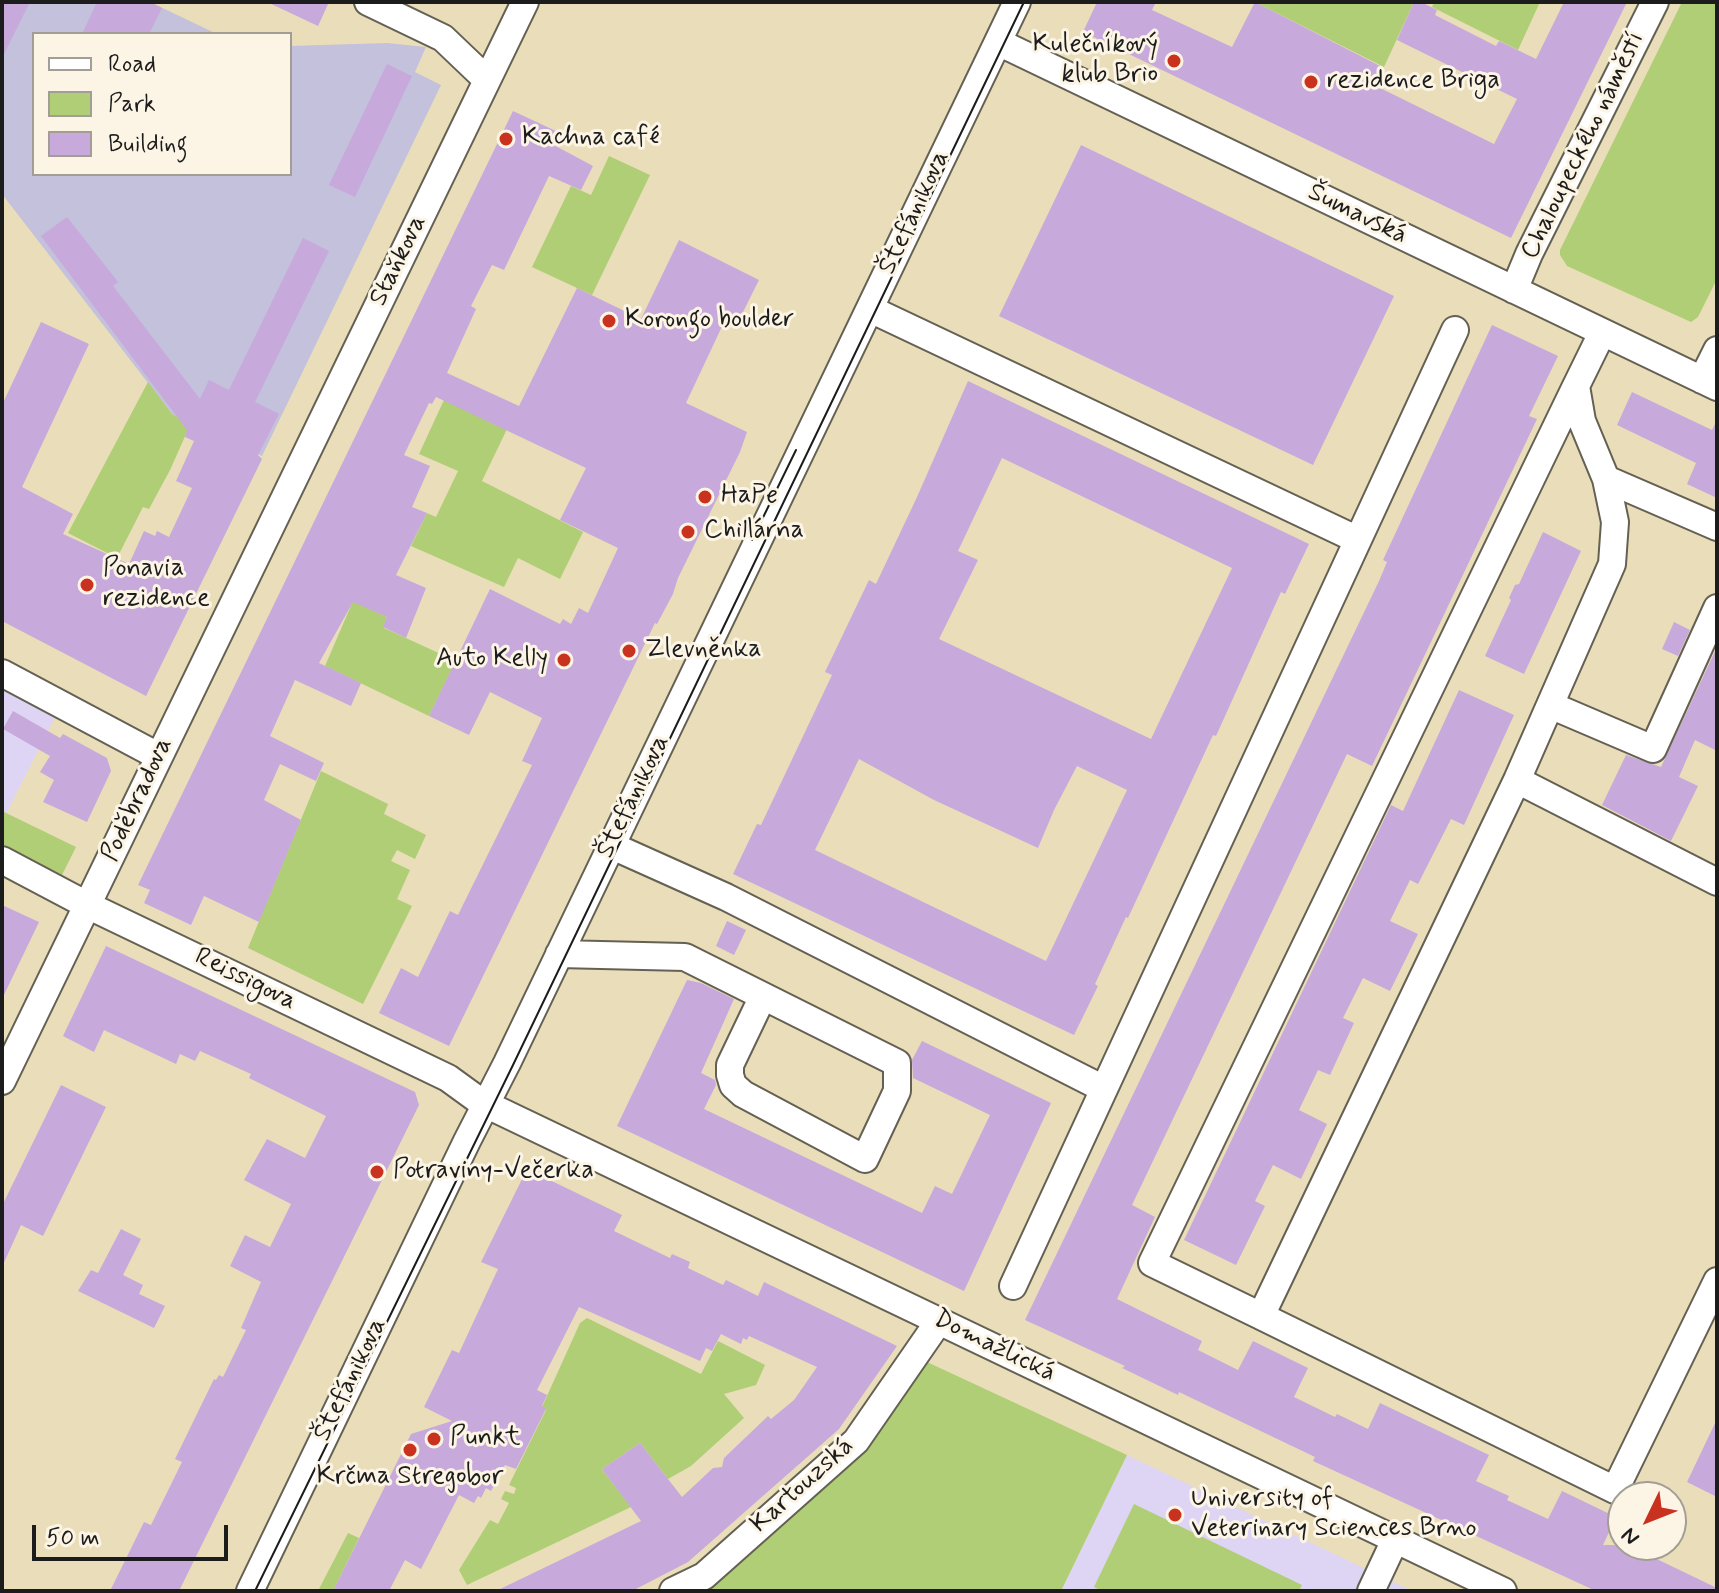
<!DOCTYPE html>
<meta charset="utf-8">
<style>
body{margin:0}
#map{position:relative;width:1719px;height:1593px;overflow:hidden;background:#e9deb9;font-family:Mynerve,sans-serif}
canvas{display:block}
.frame{position:absolute;inset:0;border:4px solid #1c1c1c;pointer-events:none}
.legend{position:absolute;left:32px;top:32px;width:260px;height:144px;box-sizing:border-box;background:#fcf5e5;border:2px solid #a29e95;margin:0;padding:10px 14px;list-style:none;font-size:24px;color:#1c1c1c}
.legend li{display:flex;align-items:center;gap:16px;height:40px}
.legend b{width:40px;border:2px solid #a29e95}
.north{position:absolute;left:1607px;top:1481px;width:80px;height:80px;box-sizing:border-box;background:#fcf5e5;border:2px solid #a29e95;border-radius:50%;rotate:227deg;font-size:22px;font-weight:700;line-height:32px;text-align:center;color:#1c1c1c}
.north::after{content:'';display:block;margin:auto;width:28px;height:36px;background:#c8321e;clip-path:polygon(50% 0,100% 100%,50% 72%,0 100%)}
.scale{position:absolute;left:32px;top:1525px;width:196px;height:36px;box-sizing:border-box;border:4px solid #1c1c1c;border-top:0;padding-left:10px;font-size:24px;line-height:28px;white-space:nowrap;color:#1c1c1c;-webkit-text-stroke:6px #fcf5e5;paint-order:stroke}
</style>
<div id="map">
<canvas width="1719" height="1593"></canvas>
<div class="frame"></div>
<ul class="legend">
<li><b style="height:10px;background:#fff"></b>Road</li>
<li><b style="height:22px;background:#afce75"></b>Park</li>
<li><b style="height:22px;background:#c7a9dc"></b>Building</li>
</ul>
<div class="north">N</div>
<div class="scale">50 m</div>
</div>
<script>
const context = document.querySelector('canvas').getContext('2d');
context.lineJoin = 'round';
function fillPath(path, color) { context.fillStyle = color; context.fill(path, 'evenodd'); }
const poly = rows => new Path2D(rows.map(r => 'M' + r).join(''));
function trace(path, color, width, dash) { context.strokeStyle = color; context.lineWidth = width; context.lineCap = dash ? 'butt' : 'round'; context.setLineDash(dash || []); context.stroke(path); }
function write(font, color, halo, rows, align = 'center') {
  context.font = font + ' Mynerve,sans-serif'; context.lineWidth = 6; context.setLineDash([]); context.textBaseline = 'middle'; context.strokeStyle = halo; context.fillStyle = color; for (const [text, x, y, turn = 0] of rows) {
    context.save(); context.translate(x, y); context.rotate((+turn || 0) * Math.PI / 180); context.textAlign = isNaN(turn) ? turn : align; if (halo) context.strokeText(text, 0, 0); context.fillText(text, 0, 0); context.restore();
  }
}
fillPath(poly([
 [2,684,57,713,2,822],
 [1127,1455,1412,1591,1061,1591]
]), '#ded5f5');
fillPath(poly([
 [2,2,150,2,217,34,34,34,34,174,290,174,290,46,387,43,426,47,415,72,441,85,262,456,172,414,2,194]
]), '#c3c1db');
fillPath(poly([
 [1255,2,1414,2,1384,67],
 [1434,2,1540,2,1518,50,1432,7],
 [1682,2,1717,2,1717,279,1698,317,1691,322,1567,266,1560,255,1560,250],
 [609,156,650,175,592,295,532,267,571,186,591,195],
 [148,382,172,414,191,423,170,470,149,509,143,507,117,558,68,533],
 [444,400,507,429,482,481,583,532,560,579,518,558,504,587,411,546,427,513,436,517,458,471,419,454],
 [353,601,387,617,384,628,456,661,429,716,325,666],
 [321,771,388,804,384,814,426,835,415,859,397,850,391,861,410,870,397,899,412,906,363,1004,248,948],
 [2,811,76,847,62,875,2,844],
 [587,1318,701,1374,718,1341,765,1365,756,1385,724,1394,744,1418,691,1466,668,1479,640,1443,602,1469,631,1507,467,1585,459,1570,490,1520,498,1524,509,1503,501,1499,505,1491,514,1494,516,1488,509,1485,546,1410,542,1407,580,1323],
 [927,1362,1127,1455,1061,1591,697,1591,862,1451],
 [1134,1504,1302,1585,1299,1591,1102,1591,1094,1587],
 [348,1533,359,1538,333,1591,324,1591,319,1589]
]), '#afce75');
fillPath(poly([
 [2,2,30,2,2,58],
 [97,2,150,2,162,8,149,34,82,34],
 [267,2,329,2,318,26],
 [1097,2,1156,2,1152,10,1232,47,1255,2,1384,68,1376,86,1494,144,1517,99,1397,40,1414,2,1421,2,1437,10,1435,15,1496,46,1499,41,1536,59,1564,2,1627,2,1511,238,1083,32],
 [387,64,412,76,355,197,329,185],
 [513,111,558,132,552,144,593,166,581,190,549,176,504,270,492,265,471,306,476,309,447,373,519,406,577,288,641,319,679,240,759,280,737,324,726,318,686,403,747,432,740,452,678,578,673,594,657,624,655,623,449,1046,379,1013,401,968,418,977,450,911,458,915,532,765,522,761,542,718,490,692,469,735,429,716,490,589,560,624,563,619,571,624,579,608,588,613,618,548,560,520,586,468,436,397,432,404,429,403,404,455,430,466,412,507,427,513,396,575,426,588,406,638,383,627,387,617,353,602,319,663,361,683,351,706,295,680,270,736,324,763,316,781,280,764,264,800,301,820,259,922,204,896,191,925,144,903,150,890,138,885],
 [1081,145,1394,296,1313,465,999,316],
 [67,217,118,282,113,286,200,399,209,380,229,390,303,238,329,251,255,402,279,414,258,455,262,459,146,696,2,621,2,405,41,322,89,344,22,487,73,514,63,534,129,564,144,531,155,536,157,531,169,537,192,488,176,481,194,441,185,437,187,430,41,236],
 [1492,325,1558,356,1529,416,1537,419,1372,766,1347,754,1193,1077,1132,1205,1155,1217,1117,1299,1202,1341,1198,1350,1238,1370,1253,1341,1308,1368,1294,1397,1335,1417,1337,1414,1368,1429,1380,1403,1489,1455,1476,1481,1509,1496,1507,1500,1548,1519,1562,1491,1616,1517,1603,1545,1641,1545,1638,1550,1717,1588,1717,1591,1596,1591,1313,1461,1315,1457,1179,1392,1178,1395,1122,1368,1125,1366,1025,1320,1379,581,1387,562,1383,560],
 [968,381,1309,544,1285,594,1281,592,1216,736,1213,735,1128,918,1126,917,1095,984,1098,986,1074,1035,733,874,757,824,761,825,832,675,825,672,869,580,876,584,917,497],
 [1002,458,1232,568,1151,739,939,639,978,560,958,551],
 [859,759,934,800,1038,848,1054,810,1077,766,1127,790,1046,961,815,850],
 [1632,392,1712,430,1717,420,1717,498,1687,484,1696,463,1617,425],
 [1543,532,1581,551,1524,674,1485,656,1511,600,1509,598,1515,585,1519,584],
 [1674,622,1690,630,1678,656,1662,649],
 [1717,647,1717,751,1695,740,1679,777,1698,786,1671,841,1602,805,1626,755,1661,767],
 [1459,690,1514,715,1464,825,1451,819,1418,884,1410,880,1390,921,1418,934,1390,991,1363,978,1343,1018,1354,1023,1330,1075,1318,1070,1299,1110,1327,1124,1301,1179,1273,1165,1255,1201,1265,1206,1236,1265,1184,1240,1391,805,1403,811],
 [13,711,60,738,63,734,107,758,111,771,87,822,43,802,54,780,40,772,50,756,3,729],
 [2,905,39,922,2,999],
 [727,921,746,930,734,955,716,946],
 [106,946,415,1092,419,1105,179,1591,110,1591,144,1522,151,1525,182,1462,175,1459,214,1379,216,1380,219,1375,223,1377,246,1330,241,1328,261,1282,230,1266,245,1235,270,1247,291,1204,244,1180,267,1139,305,1158,326,1116,249,1078,251,1074,200,1051,195,1061,180,1054,176,1064,104,1030,94,1052,63,1036],
 [687,980,701,983,734,999,701,1073,715,1080,716,1085,704,1109,922,1213,935,1186,952,1194,990,1115,913,1078,912,1060,922,1041,1051,1103,964,1291,617,1126],
 [61,1085,106,1107,43,1236,21,1225,2,1267,2,1206],
 [527,1169,622,1215,614,1231,670,1258,672,1254,690,1262,688,1268,723,1285,726,1280,758,1296,764,1282,897,1346,839,1429,688,1562,632,1591,496,1591,641,1521,602,1469,640,1443,682,1497,713,1468,722,1467,724,1458,768,1416,771,1419,794,1400,817,1367,749,1336,747,1340,743,1338,741,1344,721,1334,712,1351,706,1348,700,1361,579,1307,537,1390,547,1395,542,1406,546,1409,516,1469,505,1465,491,1491,486,1488,481,1498,478,1496,474,1503,459,1495,421,1569,405,1560,389,1591,333,1591,411,1434,452,1421,424,1407,452,1350,459,1353,498,1269,481,1262],
 [121,1229,141,1239,123,1275,143,1285,139,1294,165,1306,154,1328,78,1291,91,1270,98,1273],
 [1717,1419,1717,1497,1687,1482]
]), '#c7a9dc');
const minor = poly([
 [368,2,443,38,487,80],
 [998,42,1717,387],
 [1514,290,1529,254,1655,2],
 [870,309,1356,539],
 [1602,333,1576,386,1582,421,1606,479,1615,522,1612,564,1517,780,1261,1316,1615,1490,1717,1281],
 [1702,380,1717,350],
 [1606,479,1717,527],
 [2,673,158,756],
 [1550,705,1653,749,1717,608],
 [1517,780,1717,882],
 [610,845,726,897,1104,1089],
 [2,860,87,905,448,1078,481,1102,1503,1591],
 [559,954,685,957,897,1063,897,1091,865,1159,743,1094,733,1085,730,1075,730,1065,763,996],
 [2,1081,525,2],
 [1013,1286,1455,330],
 [1261,1316,1152,1263,1576,386],
 [250,1591,467,1141,507,1063,1017,2],
 [673,1591,704,1576,856,1441,939,1321],
 [1371,1591,1395,1540]
]);
trace(minor, '#646053', 30);
trace(minor, '#fff', 26);
trace(poly([
 [752,540,796,450],
 [255,1591,513,1065,1024,2]
]), '#1c1c1c', 2);
for (const [x, y, r, color] of [
 [1174,61,8,"#c8321e"],
 [1311,82,8,"#c8321e"],
 [506,139,8,"#c8321e"],
 [609,321,8,"#c8321e"],
 [705,497,8,"#c8321e"],
 [688,532,8,"#c8321e"],
 [87,585,8,"#c8321e"],
 [629,651,8,"#c8321e"],
 [564,660,8,"#c8321e"],
 [377,1172,8,"#c8321e"],
 [434,1439,8,"#c8321e"],
 [410,1450,8,"#c8321e"],
 [1175,1515,8,"#c8321e"]
]) { const dot = new Path2D(); dot.arc(x, y, r, 0, 2 * Math.PI); context.fillStyle = color; context.fill(dot); trace(dot, '#fcf5e5', 3); }
write('26px', '#1c1c1c', '#fcf5e5', [
 ["Kulečníkový",1158,46,"right"],
 ["klub Brio",1158,76,"right"],
 ["rezidence Briga",1327,82],
 ["Kachna café",522,139],
 ["Korongo boulder",625,321],
 ["HaPe",721,497],
 ["Chillárna",704,532],
 ["Ponavia",103,570],
 ["rezidence",103,600],
 ["Zlevněnka",645,651],
 ["Auto Kelly",548,660,"right"],
 ["Potraviny-Večerka",393,1172],
 ["Punkt",450,1439],
 ["Krčma Stregobor",410,1478,"center"],
 ["University of",1191,1500],
 ["Veterinary Sciences Brno",1191,1530]
], 'left');
write('26px', '#1c1c1c', '#fcf5e5', [
 ["Chaloupeckého náměstí",1584,146,-64],
 ["Štefánikova",915,213,-65],
 ["Šumavská",1357,215,26],
 ["Staňkova",399,261,-64],
 ["Štefánikova",634,797,-64],
 ["Poděbradova",138,800,-65],
 ["Reissigova",245,980,26],
 ["Domažlická",994,1347,26],
 ["Štefánikova",351,1380,-64],
 ["Kartouzská",803,1486,-42]
]);
</script>
